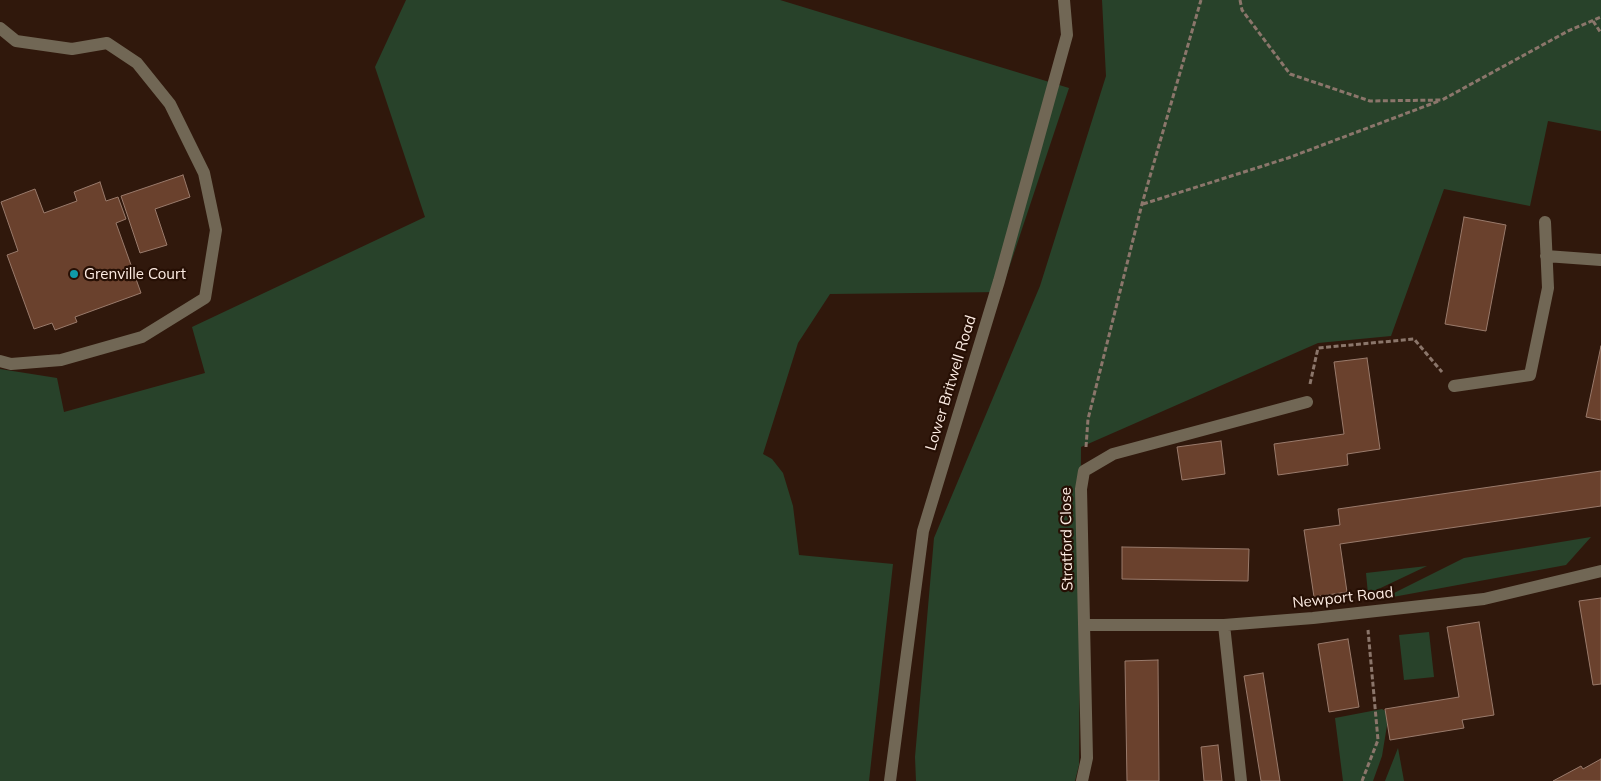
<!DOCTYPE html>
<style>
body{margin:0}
canvas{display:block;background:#30180c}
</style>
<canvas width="1601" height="781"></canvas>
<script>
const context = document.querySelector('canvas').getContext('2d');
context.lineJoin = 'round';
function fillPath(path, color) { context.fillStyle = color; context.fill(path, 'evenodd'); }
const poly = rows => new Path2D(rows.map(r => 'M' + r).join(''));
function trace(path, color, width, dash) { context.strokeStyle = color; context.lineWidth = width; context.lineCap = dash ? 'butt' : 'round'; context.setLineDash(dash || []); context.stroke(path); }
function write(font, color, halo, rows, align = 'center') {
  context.font = font + ' Mulish,sans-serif'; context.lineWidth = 4.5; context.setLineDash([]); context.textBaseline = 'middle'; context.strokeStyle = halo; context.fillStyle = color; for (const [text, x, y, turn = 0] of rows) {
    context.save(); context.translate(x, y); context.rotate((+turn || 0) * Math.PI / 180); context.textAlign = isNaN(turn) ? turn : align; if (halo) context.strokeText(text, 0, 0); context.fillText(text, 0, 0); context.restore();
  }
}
fillPath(poly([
 [406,0,780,0,1069,88,1001,292,830,294,798,343,763,454,772,459,783,473,793,506,799,555,893,564,869,781,0,781,0,369,57,378,64,412,205,373,192,327,425,217,375,67],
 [1102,0,1601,0,1601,131,1548,121,1530,206,1444,189,1391,336,1318,343,1081,447,1079,765,1075,781,916,781,915,757,934,538,1040,286,1106,76],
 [1591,537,1566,565,1382,599,1464,558],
 [1427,566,1368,594,1366,573],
 [1429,632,1434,677,1404,680,1399,635],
 [1382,709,1389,713,1382,756,1373,781,1343,781,1335,718],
 [1398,748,1404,781,1385,781]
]), '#28422a');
const building = poly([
 [183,175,190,197,155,209,167,245,140,253,121,196,183,175],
 [100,182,106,201,118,197,126,219,116,223,141,293,75,317,77,322,55,330,52,323,34,329,7,255,18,251,1,202,35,189,44,213,77,201,74,192,100,182],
 [1464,217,1506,225,1486,331,1445,324,1464,217],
 [1601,346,1601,420,1586,417,1601,346],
 [1367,358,1380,449,1347,454,1348,465,1278,475,1274,444,1344,434,1334,362,1367,358],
 [1221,441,1225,474,1182,480,1177,447,1221,441],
 [1601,471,1601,506,1340,544,1347,592,1314,597,1304,530,1340,525,1338,509,1601,471],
 [1122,547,1249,549,1248,581,1122,579,1122,547],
 [1601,598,1601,684,1593,685,1579,601,1601,598],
 [1479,622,1494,715,1462,720,1464,728,1390,740,1385,709,1459,697,1447,627,1479,622],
 [1348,639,1359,707,1329,712,1318,644,1348,639],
 [1158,660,1159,781,1127,781,1125,661,1158,660],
 [1263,673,1280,781,1261,781,1244,676,1263,673],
 [1218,745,1222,781,1204,781,1201,747,1218,745],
 [1601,759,1601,781,1553,781,1581,766,1583,769,1601,759]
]);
fillPath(building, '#6a412d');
trace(building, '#997a6b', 1);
trace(poly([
 [1240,0,1242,10,1290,74,1370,101,1442,100,1568,31,1601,17],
 [1593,21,1601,33],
 [1143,204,1288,158,1439,101],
 [1310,384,1318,348,1414,339,1442,372],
 [1086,447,1088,419,1142,204,1201,0],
 [1362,781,1378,740,1368,630]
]), '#8b766b', 3, [5, 2.5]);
trace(poly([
 [0,28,16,41,72,49,107,43,137,63,170,104,204,173,216,230,205,298,142,337,61,360,11,364,0,361],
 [1546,256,1601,260],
 [1454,386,1530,375,1548,288,1545,222],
 [1085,625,1224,625,1313,618,1484,599,1601,571],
 [1224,625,1241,781],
 [890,781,923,531,999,281,1067,35,1064,0],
 [1082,781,1087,758,1081,489,1084,471,1113,454,1307,402]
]), '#716755', 12);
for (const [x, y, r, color] of [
 [74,274,5,"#0f9aa8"]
]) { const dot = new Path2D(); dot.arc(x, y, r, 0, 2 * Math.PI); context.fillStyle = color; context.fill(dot); trace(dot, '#260f04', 2); }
write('15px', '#feede4', '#260f04', [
 ["Grenville Court",84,274]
], 'left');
write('15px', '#feede4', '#260f04', [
 ["Lower Britwell Road",951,383,-73],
 ["Stratford Close",1067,539,-91],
 ["Newport Road",1343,598,-6]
]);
</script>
